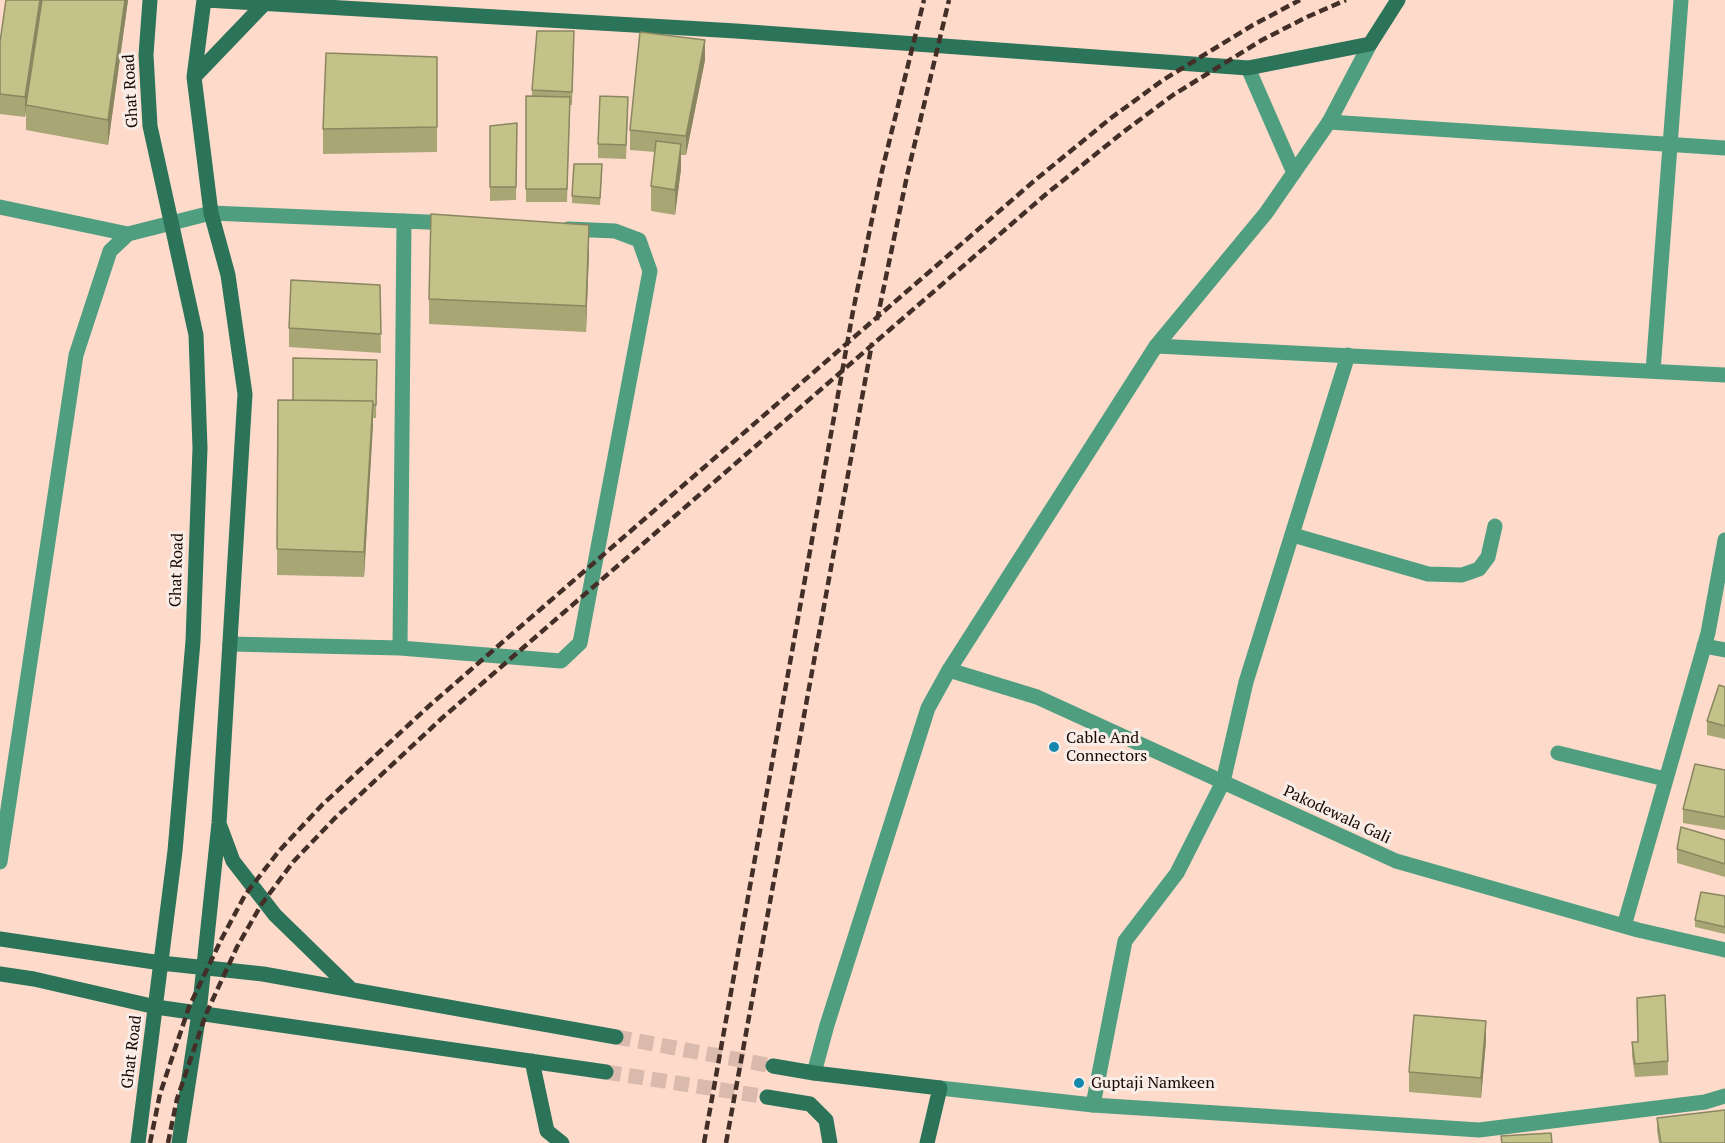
<!DOCTYPE html>
<style>
body{margin:0}
canvas{display:block;background:#fddaca}
</style>
<canvas width="1725" height="1143"></canvas>
<script>
const context = document.querySelector('canvas').getContext('2d');
context.lineJoin = 'round';
const poly = rows => new Path2D(rows.map(r => 'M' + r).join(''));
function trace(path, color, width, dash) { context.strokeStyle = color; context.lineWidth = width; context.lineCap = dash ? 'butt' : 'round'; context.setLineDash(dash || []); context.stroke(path); }
function fillPath(path, color) { context.fillStyle = color; context.fill(path, 'evenodd'); }
function write(font, color, halo, rows, align = 'center') {
  context.font = font + ' "PT Serif",serif'; context.lineWidth = 6; context.setLineDash([]); context.textBaseline = 'middle'; context.strokeStyle = halo; context.fillStyle = color; for (const [text, x, y, turn = 0] of rows) {
    context.save(); context.translate(x, y); context.rotate((+turn || 0) * Math.PI / 180); context.textAlign = isNaN(turn) ? turn : align; if (halo) context.strokeText(text, 0, 0); context.fillText(text, 0, 0); context.restore();
  }
}
trace(poly([
 [616,1037,773,1066],
 [606,1072,767,1097]
]), '#dabaac', 15, [15, 8]);
trace(poly([
 [1329,122,1725,148],
 [0,207,128,234],
 [404,221,400,648,561,661,580,643,650,271,639,240,615,231,568,229],
 [1156,346,1725,375],
 [1653,371,1681,0],
 [1293,535,1428,574,1462,575,1479,569,1488,557,1495,526],
 [230,644,400,648],
 [1704,646,1725,650],
 [949,670,1037,697,1396,861,1638,930,1725,950],
 [1558,753,1665,779],
 [0,862,76,355,110,251,128,234,211,213,451,223],
 [1624,926,1708,633,1725,540],
 [1093,1105,1125,941,1177,873,1223,782,1246,682,1348,355]
]), '#509e80', 15);
trace(poly([
 [1248,68,1294,173],
 [814,1073,827,1025,928,708,949,670,1156,346,1266,213,1329,122,1370,44],
 [940,1088,1093,1105,1479,1130,1705,1102,1725,1096]
]), '#509e80', 15);
trace(poly([
 [206,0,736,31,1248,68,1370,44,1398,0],
 [194,77,264,4],
 [220,826,233,861,275,915,351,989],
 [0,939,161,963,263,974,616,1037],
 [0,974,34,979,156,1007,606,1072],
 [532,1061,547,1131,562,1143],
 [773,1066,814,1073,940,1088,927,1143],
 [767,1097,810,1104,826,1120,830,1143],
 [138,1143,175,851,193,641,200,448,196,335,150,126,146,55,150,0],
 [179,1143,199,1013,219,823,245,394,228,275,211,213,194,77,204,0]
]), '#2b7359', 15);
trace(poly([
 [877,320,907,176,949,0],
 [150,1143,160,1094,189,1007,221,940,245,895,279,851,322,805,429,706,1034,181,1111,118,1163,80,1253,25,1300,0],
 [168,1143,177,1099,206,1014,237,947,261,905,293,862,335,818,441,719,1045,195,1122,133,1173,95,1262,40,1307,17,1346,0],
 [704,1143,853,311,882,171,924,0],
 [726,1143,872,343]
]), '#432f28', 4.5, [9, 4.5]);
fillPath(poly([
 [6,0,128,0,108,145,26,130,26,111,25,117,0,114,0,42],
 [574,45,572,105,570,105,567,202,526,202,526,96,532,97,532,90],
 [437,57,437,152,323,154,323,129],
 [705,60,686,155,681,155,681,169,675,215,651,211,651,186,655,152,630,150,630,130],
 [628,110,626,159,598,158,598,144],
 [517,123,516,200,490,201,490,126],
 [602,171,600,205,572,203,572,196],
 [589,251,586,332,429,324,429,299],
 [380,285,381,353,289,347,289,328],
 [377,360,376,418,373,418,364,577,277,575,278,400,293,400],
 [1725,687,1725,739,1707,735,1707,721],
 [1725,770,1725,830,1683,823,1683,809],
 [1725,840,1725,877,1677,863,1677,849],
 [1725,896,1725,934,1695,927,1695,920],
 [1486,1041,1481,1098,1409,1092,1409,1072],
 [1632,1042,1668,1061,1668,1075,1635,1077,1632,1056],
 [1657,1118,1725,1143,1659,1143,1657,1131]
]), '#a9a676');
fillPath(poly([
 [40,0,43,0,26,105,25,117,25,97],
 [125,0,128,0,108,145,108,120],
 [705,40,705,60,686,155,686,136],
 [681,144,681,169,675,215,675,190],
 [589,225,589,251,586,332,586,306],
 [373,401,373,426,364,577,364,552],
 [1486,1021,1486,1041,1481,1098,1481,1078]
]), '#898760');
const building = poly([
 [6,0,40,0,25,97,0,94,0,42,6,0],
 [42,0,125,0,108,120,26,105,42,0],
 [537,31,574,31,572,92,532,90,537,31],
 [640,32,705,40,686,136,630,130,640,32],
 [326,53,437,57,437,127,323,129,326,53],
 [526,96,570,97,567,189,526,189,526,96],
 [600,96,628,97,626,145,598,144,600,96],
 [517,123,516,187,490,187,490,126,517,123],
 [656,141,681,144,675,190,651,186,656,141],
 [574,164,602,164,600,198,572,196,574,164],
 [431,214,589,225,586,306,429,299,431,214],
 [291,280,380,285,381,334,289,328,291,280],
 [293,358,377,360,376,405,373,405,373,401,293,400,293,358],
 [278,400,373,401,364,552,277,549,278,400],
 [1719,685,1725,687,1725,726,1707,721,1719,685],
 [1695,764,1725,770,1725,817,1683,809,1695,764],
 [1681,827,1725,840,1725,864,1677,849,1681,827],
 [1701,892,1725,896,1725,927,1695,920,1701,892],
 [1665,995,1668,1061,1635,1064,1632,1042,1638,1042,1637,998,1665,995],
 [1414,1015,1486,1021,1481,1078,1409,1072,1414,1015],
 [1725,1110,1725,1143,1661,1143,1657,1118,1725,1110],
 [1551,1133,1552,1143,1502,1143,1501,1136,1551,1133]
]);
fillPath(building, '#c4c189');
trace(building, '#898760', 1.5);
for (const [x, y, r, color] of [
 [1054,747,6,"#1489ad"],
 [1079,1083,6,"#1489ad"]
]) { const dot = new Path2D(); dot.arc(x, y, r, 0, 2 * Math.PI); context.fillStyle = color; context.fill(dot); trace(dot, '#f9ede8', 2); }
write('16px', '#170601', '#f9ede8', [
 ["Ghat Road",131,91,-93],
 ["Ghat Road",177,570,-88],
 ["Pakodewala Gali",1337,815,25],
 ["Ghat Road",132,1052,-83]
]);
write('16px', '#170601', '#f9ede8', [
 ["Cable And",1066,738],
 ["Connectors",1066,756],
 ["Guptaji Namkeen",1091,1083]
], 'left');
</script>
